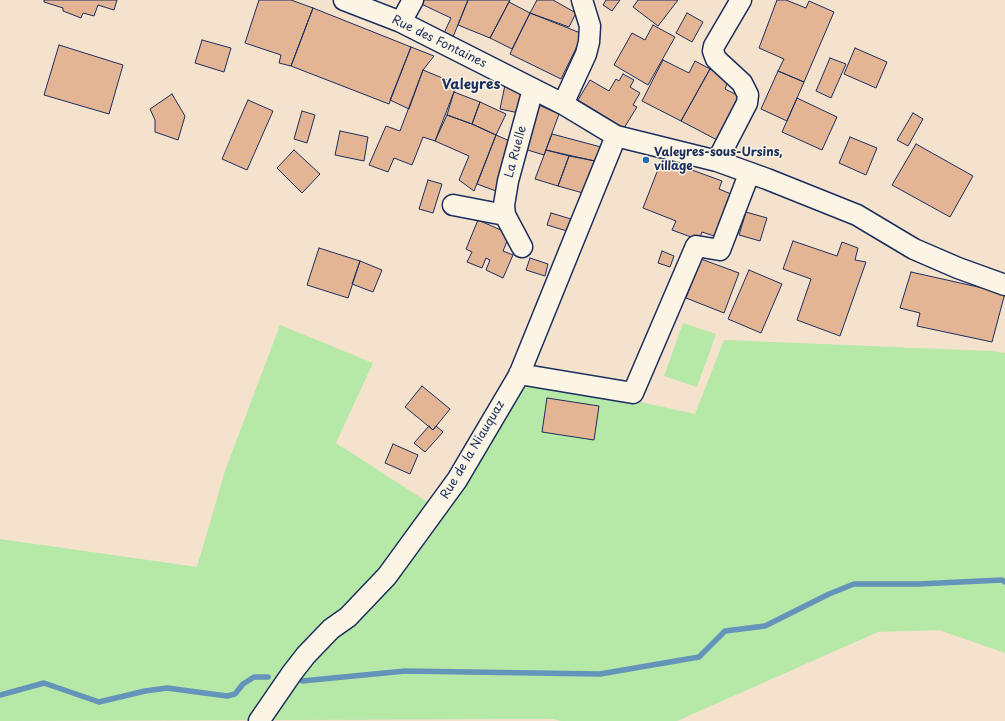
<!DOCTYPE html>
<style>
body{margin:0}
canvas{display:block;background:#f5e2cd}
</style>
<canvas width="1005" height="721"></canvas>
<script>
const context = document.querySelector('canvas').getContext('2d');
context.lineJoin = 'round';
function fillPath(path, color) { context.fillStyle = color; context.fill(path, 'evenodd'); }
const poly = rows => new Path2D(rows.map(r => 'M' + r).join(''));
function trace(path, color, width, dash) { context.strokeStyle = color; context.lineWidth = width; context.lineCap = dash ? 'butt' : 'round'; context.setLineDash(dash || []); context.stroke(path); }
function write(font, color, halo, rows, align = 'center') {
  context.font = font + ' "Playpen Sans",sans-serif'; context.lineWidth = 3; context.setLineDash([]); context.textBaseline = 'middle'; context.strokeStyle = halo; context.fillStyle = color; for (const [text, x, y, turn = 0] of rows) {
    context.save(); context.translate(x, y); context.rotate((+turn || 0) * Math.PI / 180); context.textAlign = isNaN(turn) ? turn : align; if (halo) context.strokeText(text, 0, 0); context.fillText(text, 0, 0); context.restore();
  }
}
fillPath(poly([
 [683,323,716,334,697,387,664,376],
 [280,325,373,363,336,443,437,508,519,375,695,414,724,340,991,351,1005,353,1005,653,939,630,878,632,677,721,561,721,552,719,0,721,0,539,197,567,225,471]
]), '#b6e8a8');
trace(poly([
 [302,681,405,671,600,674,699,657,725,631,765,626,829,594,854,584,918,584,1002,580,1005,582],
 [0,695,44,683,99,702,145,691,167,688,227,696,235,694,243,684,254,677,268,677]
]), '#6594bb', 5.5);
const building = poly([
 [44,0,117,0,114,10,98,5,94,16,83,13,81,18,63,11,63,8,44,2,44,0],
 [259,0,291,0,313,8,291,66,279,63,281,55,245,43,259,0],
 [419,0,468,0,453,37,444,33,451,18,417,2,419,0],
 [468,0,510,0,490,38,458,25,468,0],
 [537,0,553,0,576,13,569,27,530,13,537,0],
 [606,0,620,0,612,11,603,5,606,0],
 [638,0,678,0,658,26,633,7,638,0],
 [777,0,786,0,806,8,809,1,834,12,804,82,778,71,784,59,759,48,777,0],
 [509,2,530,13,512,49,490,38,509,2],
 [313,8,411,47,389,104,291,66,313,8],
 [530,13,583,34,561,79,510,54,530,13],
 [687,13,703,22,692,42,676,33,687,13],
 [653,25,675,37,648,85,614,65,632,33,645,40,653,25],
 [202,40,231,48,224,72,195,63,202,40],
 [59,45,123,65,109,114,44,95,59,45],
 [411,47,434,56,423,70,409,109,390,100,411,47],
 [855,48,887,62,876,88,844,74,855,48],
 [830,58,846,64,831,98,816,91,830,58],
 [663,60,689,73,695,61,710,69,681,121,642,101,663,60],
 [710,69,729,79,725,89,741,97,719,141,681,121,710,69],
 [423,70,457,84,435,141,423,137,412,165,394,158,388,172,369,165,386,126,400,131,423,70],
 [778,71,804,82,787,121,761,109,778,71],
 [623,74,634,80,630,87,640,93,633,105,637,107,624,128,578,100,590,80,609,91,616,79,619,81,623,74],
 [505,85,524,90,519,113,500,109,505,85],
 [454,92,480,102,472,124,447,115,454,92],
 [172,94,185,116,178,140,155,132,155,120,150,109,172,94],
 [797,98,837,117,822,150,782,132,797,98],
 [248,100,273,111,247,170,222,159,248,100],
 [480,102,506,114,496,135,472,124,480,102],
 [534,103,559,114,544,155,521,148,534,103],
 [302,111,315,115,307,143,294,139,302,111],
 [913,113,923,119,908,146,897,140,913,113],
 [447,115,472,124,496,135,474,191,459,180,469,156,435,141,447,115],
 [340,131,368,137,364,161,335,155,340,131],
 [552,134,601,147,595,161,546,150,552,134],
 [496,135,512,142,496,191,477,184,496,135],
 [850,137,877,148,866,175,839,163,850,137],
 [916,144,973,176,950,217,892,185,916,144],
 [294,150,320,174,302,193,277,168,294,150],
 [546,150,569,156,558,186,535,179,546,150],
 [569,156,595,161,583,193,558,186,569,156],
 [662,159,722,181,719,189,731,194,717,237,702,232,699,240,672,230,676,221,643,208,662,159],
 [428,180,442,184,433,213,419,209,428,180],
 [746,212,767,218,760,241,739,235,746,212],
 [551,213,571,219,567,231,547,225,551,213],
 [478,220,510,234,503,251,513,255,503,278,486,270,490,260,486,258,482,268,467,262,472,252,466,249,478,220],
 [793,241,837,256,842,242,858,248,855,260,866,262,840,336,797,320,811,279,783,269,793,241],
 [319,248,360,261,348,298,307,285,319,248],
 [662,251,674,256,670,267,658,263,662,251],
 [530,258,548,264,545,276,526,270,530,258],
 [701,259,739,273,724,313,686,298,701,259],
 [360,261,382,270,373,292,352,284,360,261],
 [749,270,782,284,761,333,728,319,749,270],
 [911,272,1005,293,992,342,917,326,920,313,900,308,911,272],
 [422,386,450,409,433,430,405,407,422,386],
 [547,398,599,406,594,440,542,432,547,398],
 [429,426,433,430,436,426,443,432,425,452,414,443,429,426],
 [393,444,418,455,410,474,385,463,393,444]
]);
fillPath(building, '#e4b595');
trace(building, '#1b2f5e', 1);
const minor = poly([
 [344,0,401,22,563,104,616,136,717,161,767,179,857,215,914,249,958,268,1005,285],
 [401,22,413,0],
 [563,104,586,54,589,42,590,26,582,0],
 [717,161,747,103,748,95,742,83,716,59,713,51,714,46,741,0],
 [453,205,505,215,504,205,508,181,533,89],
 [505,215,522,247],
 [519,374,633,393,696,246,720,250,749,174],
 [259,721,292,673,306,655,331,629,348,617,387,576,457,480,519,375,616,136]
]);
trace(minor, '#1b2f5e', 23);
trace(minor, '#fcf5e5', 20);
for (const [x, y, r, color] of [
 [646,160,4,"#1f6fb2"]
]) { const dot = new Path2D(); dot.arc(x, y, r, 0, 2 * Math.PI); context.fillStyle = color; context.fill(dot); trace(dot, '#fcf5e5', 1.5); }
write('12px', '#1b2f5e', '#fcf5e5', [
 ["Rue des Fontaines",439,42,26],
 ["La Ruelle",516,152,-75],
 ["Rue de la Niauquaz",473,450,-59]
]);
write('bold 12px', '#1b2f5e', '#fcf5e5', [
 ["Valeyres-sous-Ursins,",654,153],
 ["village",654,167]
], 'left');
write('bold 14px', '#1b2f5e', '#fcf5e5', [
 ["Valeyres",471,85]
]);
</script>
